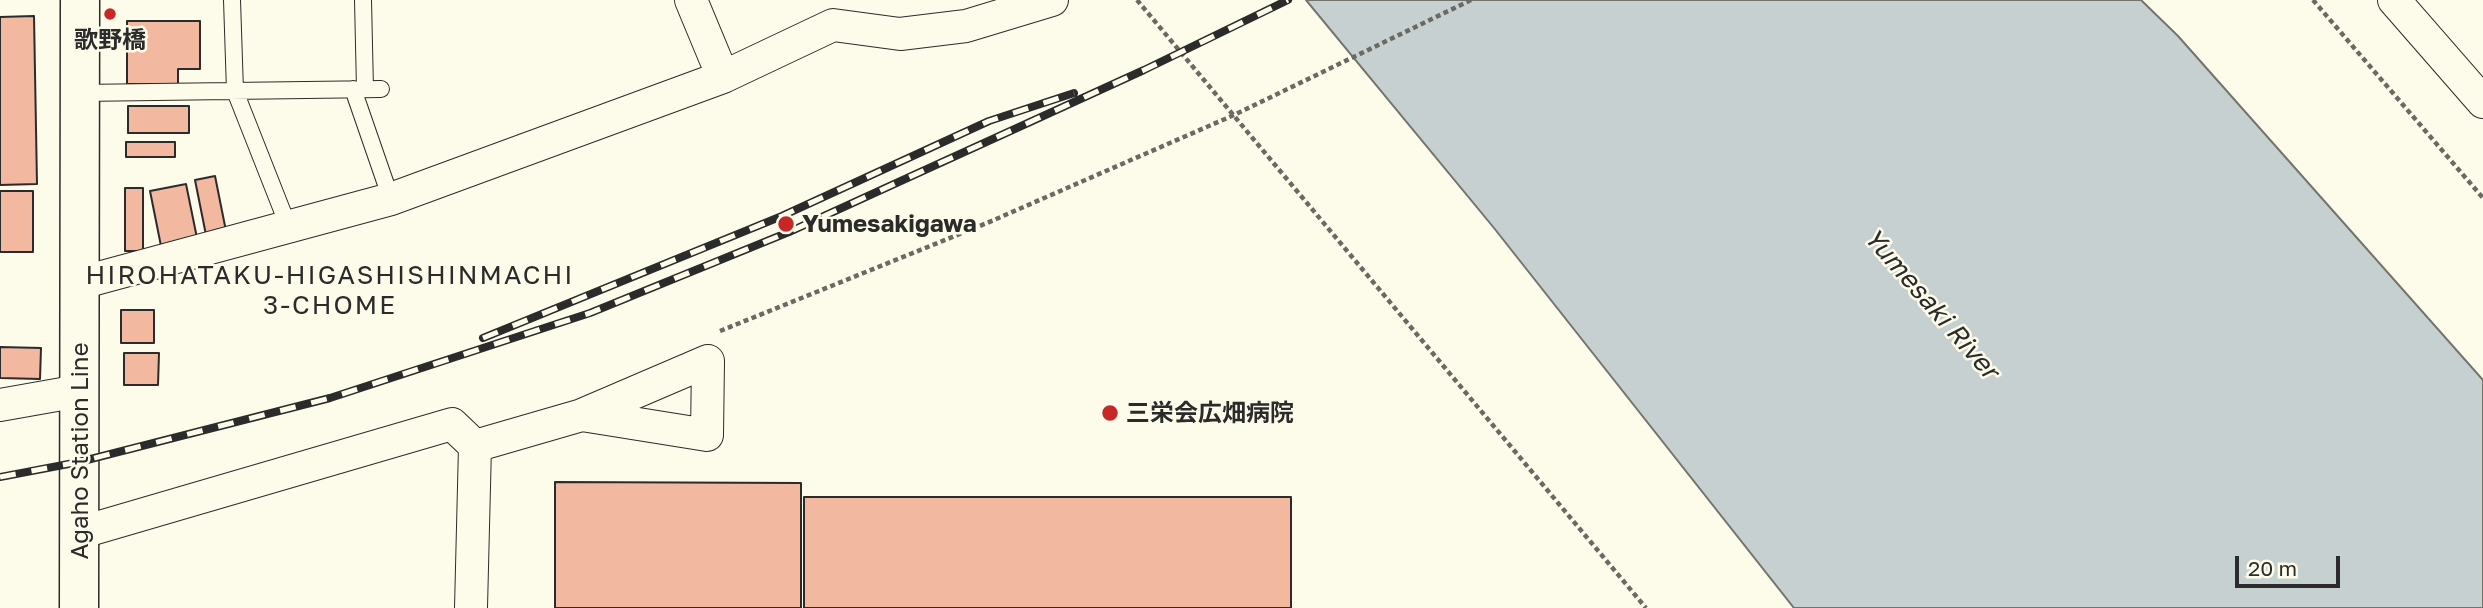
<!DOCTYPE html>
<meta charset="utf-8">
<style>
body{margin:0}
#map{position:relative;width:2483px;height:608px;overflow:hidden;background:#fdfbea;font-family:"Golos Text",sans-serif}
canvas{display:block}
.scale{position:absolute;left:2235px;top:556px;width:105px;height:32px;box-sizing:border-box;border:4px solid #2b2b2b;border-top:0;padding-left:9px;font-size:21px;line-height:24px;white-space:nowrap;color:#2b2b2b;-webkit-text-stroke:5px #fdfbea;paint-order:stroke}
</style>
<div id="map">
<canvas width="2483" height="608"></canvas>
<div class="scale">20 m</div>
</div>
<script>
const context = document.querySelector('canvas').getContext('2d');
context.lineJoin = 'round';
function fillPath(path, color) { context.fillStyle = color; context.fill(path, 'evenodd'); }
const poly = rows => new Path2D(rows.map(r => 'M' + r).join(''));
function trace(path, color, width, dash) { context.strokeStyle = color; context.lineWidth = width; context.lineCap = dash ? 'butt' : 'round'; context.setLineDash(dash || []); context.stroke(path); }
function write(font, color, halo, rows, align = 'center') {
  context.font = font + ' "Golos Text","Noto Sans JP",sans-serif'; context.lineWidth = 5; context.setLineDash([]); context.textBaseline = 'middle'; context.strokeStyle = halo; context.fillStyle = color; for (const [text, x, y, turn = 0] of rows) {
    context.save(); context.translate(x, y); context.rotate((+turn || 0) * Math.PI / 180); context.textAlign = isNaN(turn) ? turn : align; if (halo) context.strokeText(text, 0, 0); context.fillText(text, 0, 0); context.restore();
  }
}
const water = poly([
 [1306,0,2141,0,2178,36,2483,380,2483,608,1794,608,1494,228,1306,0]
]);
fillPath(water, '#c7d0d0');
trace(water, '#74746e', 2);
const building = poly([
 [34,16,37,184,0,185,0,17,34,16],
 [127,21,200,21,200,69,178,69,178,84,127,84,127,21],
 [128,106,189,106,189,133,128,133,128,106],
 [126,142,175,142,175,157,126,157,126,142],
 [215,176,226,231,206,235,195,180,215,176],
 [186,184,197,238,161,246,150,191,186,184],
 [125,188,143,188,143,251,125,251,125,188],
 [0,191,33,191,33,252,0,252,0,191],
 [121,310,154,310,154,343,121,343,121,310],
 [0,347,41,348,40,379,0,378,0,347],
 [124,353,159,353,158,385,124,385,124,353],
 [555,482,801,483,801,608,555,608,555,482],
 [804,497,1291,497,1291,608,804,608,804,497]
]);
fillPath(building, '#f2b8a0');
trace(building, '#2b2b2b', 2);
const service = poly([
 [232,0,235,91,289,228],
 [363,0,365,89],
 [353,89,391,199],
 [80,93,381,89]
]);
const minor = poly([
 [2394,0,2483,102],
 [723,77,833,25,900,34,966,26,1052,0],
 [80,283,391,199,723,77,691,0],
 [0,405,79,391],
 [475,446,582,415,707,435,708,361,582,415],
 [79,533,452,424,475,446,471,608]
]);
const secondary = poly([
 [79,608,80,0]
]);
trace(service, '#2b2b2b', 18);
trace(minor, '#2b2b2b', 34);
trace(secondary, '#2b2b2b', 41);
trace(poly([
 [1137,0,1646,608],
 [2313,0,2483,198],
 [720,331,987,223,1234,115,1471,0]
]), '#6a6964', 4.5, [5, 3.5]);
trace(service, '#fdfbea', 16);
trace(minor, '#fdfbea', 32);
trace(secondary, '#fdfbea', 38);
const rail = poly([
 [483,338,782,216,989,121,1074,93],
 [0,477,79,462,330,398,590,313,789,232,1144,70,1288,0]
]);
trace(rail, '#2b2b2b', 8);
trace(rail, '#fdfbea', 5, [16]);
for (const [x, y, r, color] of [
 [110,14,7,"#c62828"],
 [786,224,9,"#c62828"],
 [1110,413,9,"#c62828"]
]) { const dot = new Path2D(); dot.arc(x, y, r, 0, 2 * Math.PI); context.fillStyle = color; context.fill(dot); trace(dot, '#fdfbea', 2.5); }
write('bold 24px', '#2b2b2b', '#fdfbea', [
 ["歌野橋",110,40,"center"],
 ["Yumesakigawa",802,224],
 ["三栄会広畑病院",1126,413]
], 'left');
write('24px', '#2b2b2b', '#fdfbea', [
 ["Agaho Station Line",80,451,-90]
]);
context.letterSpacing = '2px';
write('26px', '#2b2b2b', '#fdfbea', [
 ["HIROHATAKU-HIGASHISHINMACHI",330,276],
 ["3-CHOME",330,306]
]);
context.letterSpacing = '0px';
write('italic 26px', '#2b2b2b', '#fdfbea', [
 ["Yumesaki River",1931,304,49]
]);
</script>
